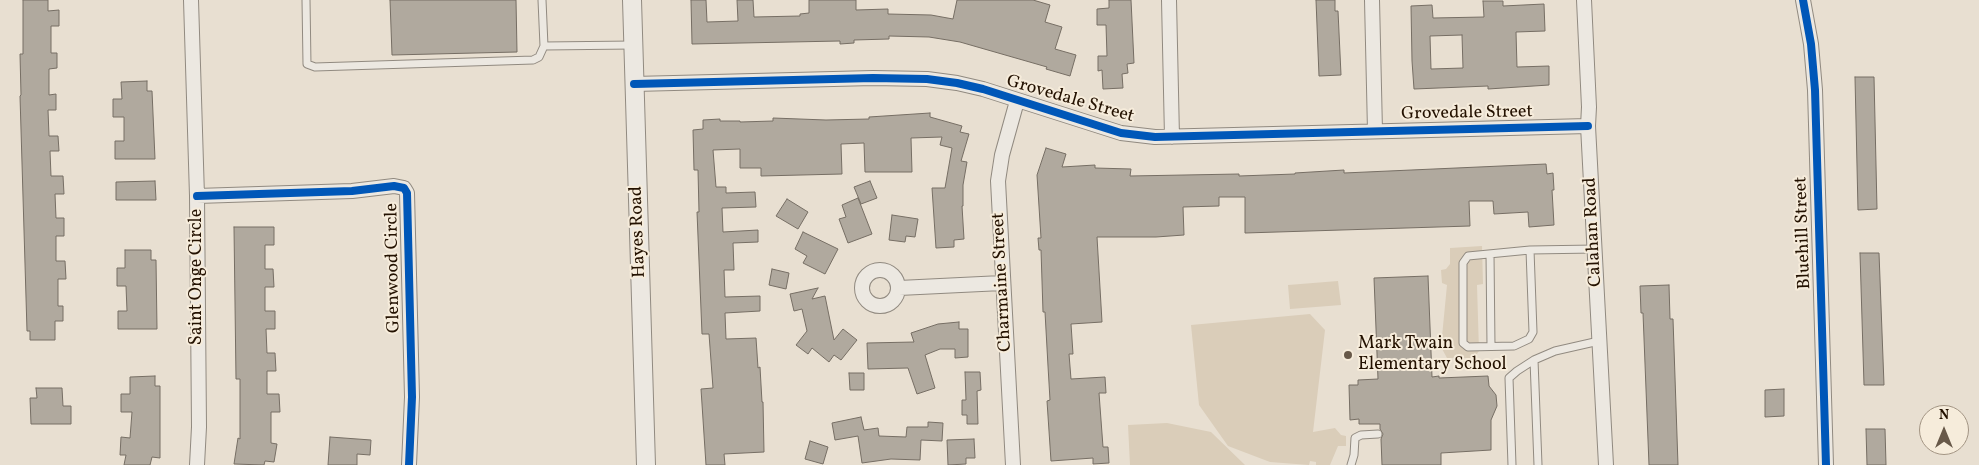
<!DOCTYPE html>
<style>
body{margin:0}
#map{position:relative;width:1979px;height:465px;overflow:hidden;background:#e8dfd1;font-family:Vollkorn,serif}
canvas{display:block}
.north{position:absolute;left:1919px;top:405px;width:50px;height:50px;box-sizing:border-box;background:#f6ecdb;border:1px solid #a29483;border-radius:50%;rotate:0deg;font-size:14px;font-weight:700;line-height:20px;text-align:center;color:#231100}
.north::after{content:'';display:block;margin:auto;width:18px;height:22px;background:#685949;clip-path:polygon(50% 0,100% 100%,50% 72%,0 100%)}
</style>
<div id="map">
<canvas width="1979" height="465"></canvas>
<div class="north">N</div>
</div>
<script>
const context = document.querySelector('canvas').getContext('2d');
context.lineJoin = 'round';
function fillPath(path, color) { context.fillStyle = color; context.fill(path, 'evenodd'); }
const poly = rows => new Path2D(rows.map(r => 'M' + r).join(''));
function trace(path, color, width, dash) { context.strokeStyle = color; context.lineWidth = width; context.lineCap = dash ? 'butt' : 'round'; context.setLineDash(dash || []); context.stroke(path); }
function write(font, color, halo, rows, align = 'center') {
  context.font = font + ' Vollkorn,serif'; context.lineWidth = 4; context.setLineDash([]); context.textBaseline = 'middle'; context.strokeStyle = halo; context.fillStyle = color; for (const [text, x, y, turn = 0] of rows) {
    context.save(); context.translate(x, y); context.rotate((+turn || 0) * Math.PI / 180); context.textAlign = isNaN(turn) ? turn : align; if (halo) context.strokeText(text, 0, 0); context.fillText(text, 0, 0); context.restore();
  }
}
fillPath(poly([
 [1482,246,1483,284,1477,285,1479,351,1474,358,1447,358,1441,347,1447,285,1442,283,1441,270,1446,269,1450,264,1450,248],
 [1338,281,1341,305,1290,309,1288,285],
 [1310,314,1325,330,1313,432,1335,428,1341,435,1346,436,1346,446,1338,446,1330,465,1316,465,1316,462,1310,461,1309,465,1270,462,1228,446,1199,405,1191,325],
 [1167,423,1211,432,1245,465,1130,465,1128,425]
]), '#dacdb9');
const building = poly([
 [23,0,48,0,48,11,59,10,59,26,51,26,51,53,57,53,57,68,49,69,49,95,56,94,56,110,48,110,49,136,58,136,59,151,50,151,51,176,63,176,64,194,55,194,56,218,64,218,64,236,56,236,56,261,65,261,66,279,58,279,58,306,63,306,63,321,55,321,55,340,30,340,30,331,27,331,20,96,21,95,20,54,23,54,23,0],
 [390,0,516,0,517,52,392,55,390,0],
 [691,0,706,0,707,22,738,21,737,0,753,0,754,17,800,16,800,14,809,13,809,0,856,0,856,10,888,9,888,14,931,15,953,19,957,0,1033,0,1050,5,1045,22,1062,27,1055,49,1076,55,1070,76,1046,69,1047,67,960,42,929,37,889,36,889,39,854,40,854,43,840,44,840,41,692,44,691,0],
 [1109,0,1131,0,1134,63,1127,64,1128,73,1122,74,1123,88,1103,89,1102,70,1098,71,1098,56,1107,56,1106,25,1097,25,1097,9,1109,8,1109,0],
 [1316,0,1335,0,1335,11,1338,11,1341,75,1319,76,1316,0],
 [1483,1,1503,1,1503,6,1544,4,1545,31,1516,32,1517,67,1549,66,1549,85,1488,89,1488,86,1414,89,1412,61,1411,6,1432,5,1433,18,1484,17,1483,1],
 [1462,35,1463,68,1431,69,1430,36,1462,35],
 [1855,77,1874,77,1877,209,1858,210,1855,77],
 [147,81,147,91,152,91,155,159,115,159,115,141,124,141,124,117,113,117,113,99,122,99,121,82,147,81],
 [930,113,930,117,962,126,960,132,969,134,961,161,967,162,963,185,963,206,962,206,964,239,954,240,954,247,936,248,932,188,945,188,952,148,940,145,942,137,911,138,912,172,865,172,864,143,841,144,842,174,761,176,761,168,740,168,740,149,713,150,716,187,726,187,726,193,755,192,756,207,722,208,723,232,758,230,758,242,733,243,734,270,724,270,725,297,760,296,760,311,725,313,726,339,756,338,758,368,760,367,762,402,763,402,764,452,724,454,725,465,706,465,701,389,713,388,709,334,702,334,697,212,699,212,698,170,694,170,693,130,703,129,703,120,720,119,720,121,740,121,740,122,773,121,773,118,826,120,869,119,869,117,930,113],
 [1046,148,1066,154,1062,167,1095,165,1095,168,1131,169,1130,176,1239,174,1239,176,1295,174,1295,173,1344,170,1344,173,1546,164,1547,174,1553,173,1554,190,1552,190,1554,225,1529,227,1528,212,1494,214,1493,201,1469,201,1470,226,1245,233,1245,197,1219,197,1219,206,1183,207,1184,235,1156,237,1097,237,1102,322,1071,324,1073,354,1069,354,1071,379,1105,377,1106,393,1099,393,1103,447,1108,447,1109,463,1093,464,1093,458,1051,461,1047,401,1050,400,1048,366,1045,312,1043,312,1041,250,1039,250,1038,238,1041,238,1037,175,1046,148],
 [155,181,156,200,116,200,116,182,155,181],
 [870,181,877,198,861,204,854,187,870,181],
 [858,198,872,234,848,243,839,219,846,217,842,205,858,198],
 [787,199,808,212,798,229,776,216,787,199],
 [892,215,918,219,915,237,906,236,905,242,889,240,892,215],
 [234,227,274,227,274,245,265,245,265,269,273,269,274,287,265,287,265,311,275,311,275,329,266,329,267,353,275,353,276,371,267,371,267,394,279,394,280,412,271,412,271,443,277,444,274,462,265,461,264,465,234,464,238,438,240,439,240,379,236,379,234,227],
 [803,232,838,249,825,274,803,263,807,256,795,249,803,232],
 [125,250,151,250,151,260,156,260,157,329,118,329,118,311,127,311,126,286,117,286,117,268,125,268,125,250],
 [1860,253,1879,253,1884,385,1864,385,1860,253],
 [772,269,789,273,786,289,769,285,772,269],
 [1428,276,1432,377,1439,376,1439,378,1488,376,1489,386,1496,395,1497,406,1491,420,1491,450,1441,453,1441,465,1382,465,1381,439,1383,434,1380,429,1380,424,1359,424,1359,419,1350,420,1349,385,1358,385,1358,380,1378,379,1374,278,1428,276],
 [1669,285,1670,319,1673,319,1678,465,1649,465,1643,313,1641,313,1640,286,1669,285],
 [818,288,812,299,825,296,834,340,843,329,857,340,841,360,834,355,829,362,812,348,808,354,796,345,807,331,802,309,794,311,790,294,818,288],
 [959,322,959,329,968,329,968,357,955,358,955,349,940,349,925,355,935,388,917,394,908,368,868,369,867,343,914,342,911,333,938,324,959,322],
 [965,372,980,372,981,390,977,391,978,424,967,424,967,415,962,415,962,400,966,400,965,372],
 [849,373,864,373,864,390,850,390,849,373],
 [155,376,155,386,160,386,160,458,152,457,150,465,124,465,126,455,120,455,121,437,130,438,132,412,121,412,121,394,130,394,130,377,155,376],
 [36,388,62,388,63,406,71,406,71,424,31,424,30,398,37,398,36,388],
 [1784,389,1784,416,1765,417,1765,390,1784,389],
 [861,417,864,430,878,428,879,436,906,437,907,427,928,427,928,422,943,423,942,441,921,440,920,460,891,459,862,463,858,436,835,440,832,423,861,417],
 [1866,429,1885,429,1886,465,1867,465,1866,429],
 [330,437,371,440,370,455,357,454,357,465,328,465,330,437],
 [974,439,975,458,966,458,966,464,948,465,947,440,974,439],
 [810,441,828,447,823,464,805,459,810,441]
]);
fillPath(building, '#b0a99e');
trace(building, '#766e64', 1);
const service = poly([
 [306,0,307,64,315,67,533,60,539,57,544,46,542,0],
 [544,46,633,45],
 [1530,250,1533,332,1529,339,1514,346,1468,347,1463,343,1463,263,1468,256,1530,250,1595,249],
 [1490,254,1491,346],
 [1534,360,1538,465],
 [1351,465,1354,455,1355,438,1361,435,1378,434],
 [1512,465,1509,378,1517,371,1534,360,1555,351,1599,341]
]);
const minor = poly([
 [191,0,197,196,199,427,197,465],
 [1169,0,1172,137],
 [1372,0,1375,131],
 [1584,0,1589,107,1588,126,1606,465],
 [1803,0,1811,44,1815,90,1826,465],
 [634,84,873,78,927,79,957,83,983,89,1121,133,1155,137,1588,126],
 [197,196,352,191,394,186,404,188,407,193,412,397,409,465],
 '862 288a18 18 0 1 1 36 0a18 18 0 1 1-36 0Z',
 [899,288,1002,283],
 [1013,465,998,181,1002,155,1017,101]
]);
const tertiary = poly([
 [632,0,646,465]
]);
trace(service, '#918a80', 9);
trace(minor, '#918a80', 16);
trace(tertiary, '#918a80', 20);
trace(service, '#ece8e1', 7);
trace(minor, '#ece8e1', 14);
trace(tertiary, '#ece8e1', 18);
trace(poly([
 [1803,0,1811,44,1815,90,1826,465],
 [634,84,873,78,927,79,957,83,983,89,1121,133,1155,137,1588,126],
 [197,196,352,191,394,186,404,188,407,193,412,397,409,465]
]), '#0057b8', 8);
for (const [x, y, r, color] of [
 [1348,355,5,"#685949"]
]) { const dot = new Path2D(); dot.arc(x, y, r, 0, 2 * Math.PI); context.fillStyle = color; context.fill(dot); trace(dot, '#f6ecdb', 2); }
write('18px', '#231100', '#f6ecdb', [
 ["Grovedale Street",1070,100,16],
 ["Grovedale Street",1467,114,-1],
 ["Hayes Road",639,232,-92],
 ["Calahan Road",1594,232,-93],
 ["Bluehill Street",1804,233,-92],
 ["Glenwood Circle",394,268,-91],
 ["Saint Onge Circle",198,277,-90],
 ["Charmaine Street",1003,282,-93]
]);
write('18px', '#231100', '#f6ecdb', [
 ["Mark Twain",1358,345],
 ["Elementary School",1358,366]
], 'left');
</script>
